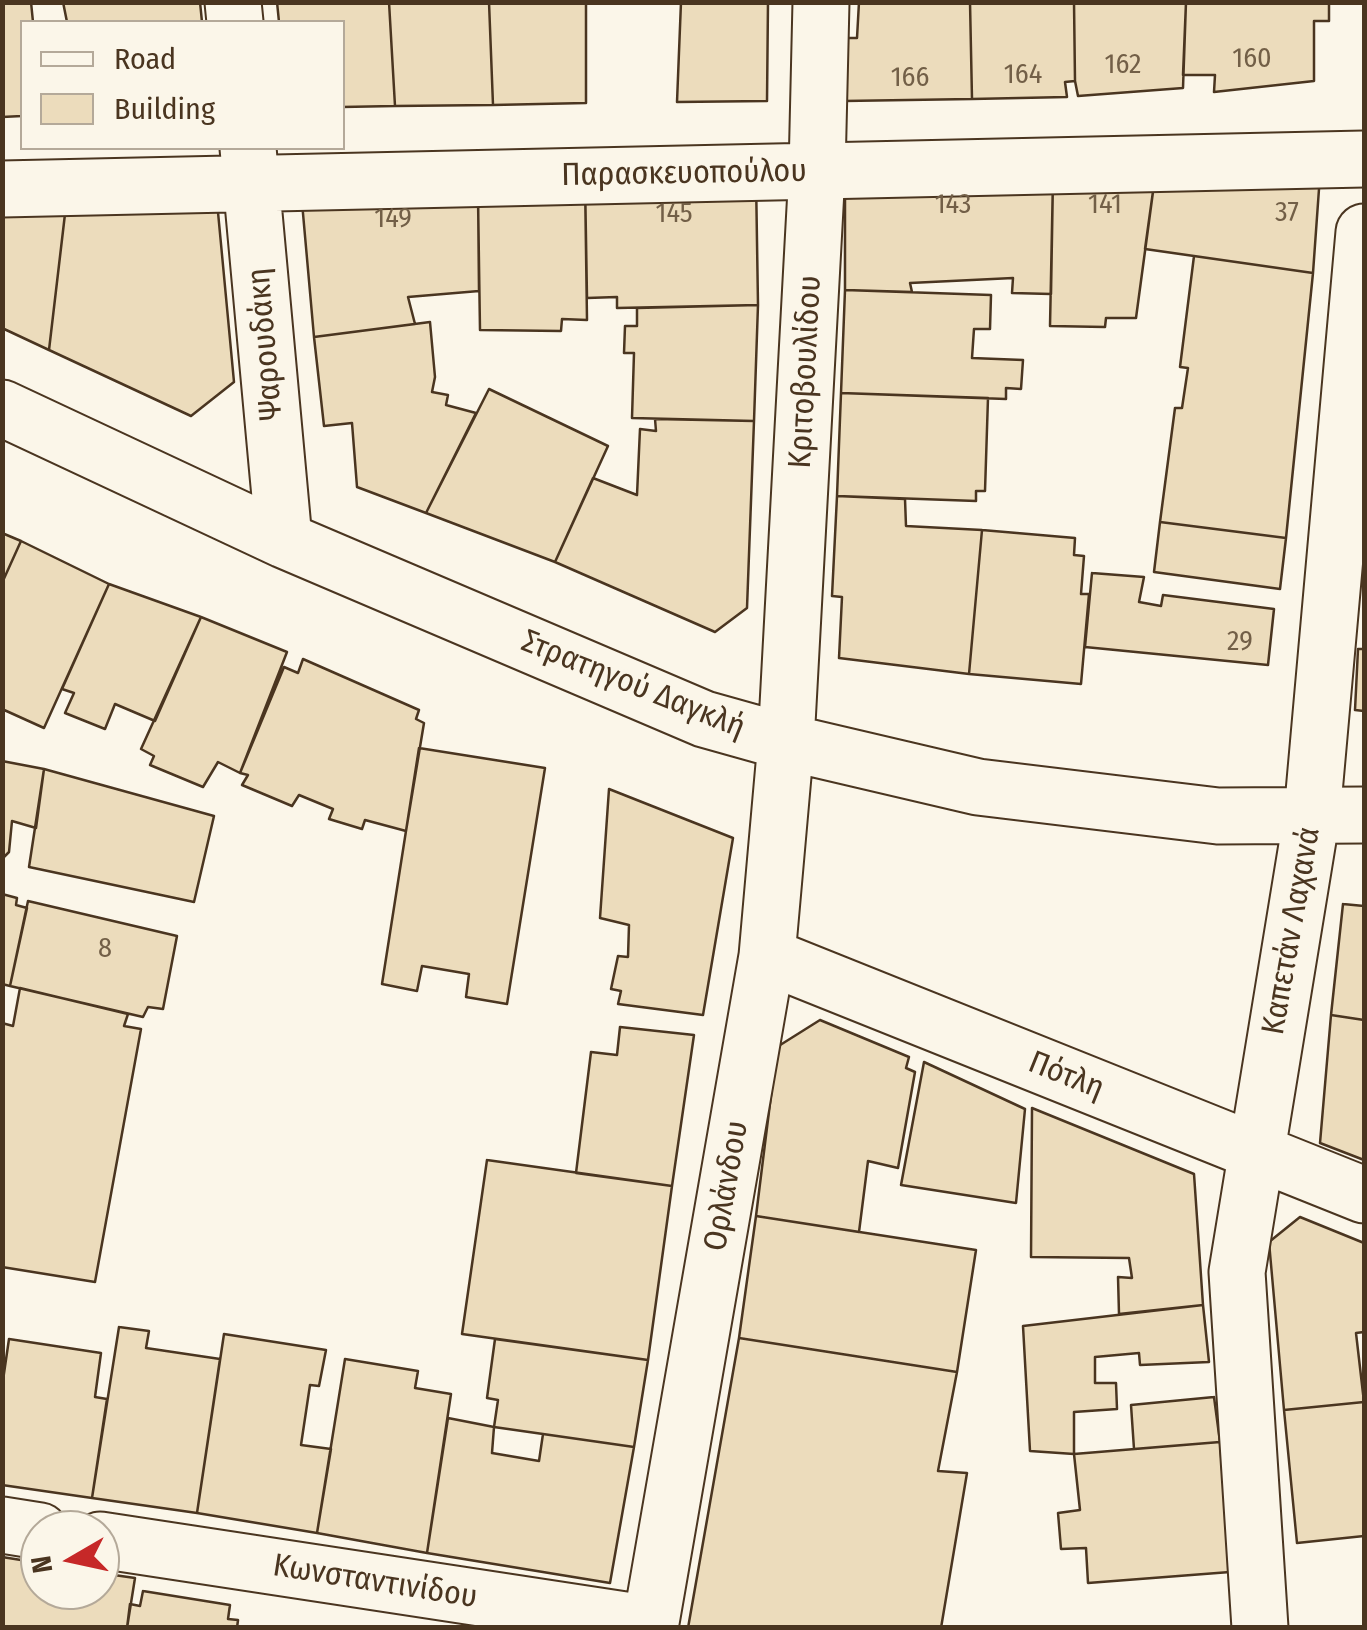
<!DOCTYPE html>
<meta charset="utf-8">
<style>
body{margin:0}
#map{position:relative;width:1367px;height:1630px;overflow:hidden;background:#fbf6e9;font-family:"Fira Sans Condensed",sans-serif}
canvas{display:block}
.frame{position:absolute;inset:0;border:5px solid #4a3520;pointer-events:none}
.legend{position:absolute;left:20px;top:20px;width:325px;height:130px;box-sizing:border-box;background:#fbf6e9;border:2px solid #b4a999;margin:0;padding:12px 18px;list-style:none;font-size:30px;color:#4a3520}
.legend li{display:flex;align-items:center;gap:20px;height:50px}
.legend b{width:50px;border:2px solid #b4a999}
.north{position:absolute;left:20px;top:1510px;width:100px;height:100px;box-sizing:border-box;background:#fbf6e9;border:2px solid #b4a999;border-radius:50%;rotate:261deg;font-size:28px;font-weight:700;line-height:40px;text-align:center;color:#4a3520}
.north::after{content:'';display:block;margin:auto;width:35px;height:45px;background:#c62828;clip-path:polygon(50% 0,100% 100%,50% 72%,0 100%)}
</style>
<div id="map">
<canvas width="1367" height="1630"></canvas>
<div class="frame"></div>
<ul class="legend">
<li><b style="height:12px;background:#fbf6e9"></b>Road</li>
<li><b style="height:28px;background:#ecdcbc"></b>Building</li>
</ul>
<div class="north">N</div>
</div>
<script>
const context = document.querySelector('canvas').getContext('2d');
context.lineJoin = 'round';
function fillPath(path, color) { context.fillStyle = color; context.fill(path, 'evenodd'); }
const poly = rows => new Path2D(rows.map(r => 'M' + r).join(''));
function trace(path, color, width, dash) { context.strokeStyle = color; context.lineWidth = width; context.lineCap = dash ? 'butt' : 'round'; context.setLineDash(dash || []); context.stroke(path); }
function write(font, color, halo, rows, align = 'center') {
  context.font = font + ' "Fira Sans Condensed",sans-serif'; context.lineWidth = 8; context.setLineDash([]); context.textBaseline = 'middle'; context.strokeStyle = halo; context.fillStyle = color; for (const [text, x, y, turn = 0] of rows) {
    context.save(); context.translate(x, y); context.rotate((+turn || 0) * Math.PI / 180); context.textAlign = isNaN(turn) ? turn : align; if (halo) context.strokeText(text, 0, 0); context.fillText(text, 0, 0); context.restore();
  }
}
const building = poly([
 [2,2,31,2,33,22,22,22,22,116,2,117,2,2],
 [63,2,200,2,202,22,67,22,63,2],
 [277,2,389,2,395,106,342,107,342,22,279,22,277,2],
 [389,2,489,2,493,105,395,106,389,2],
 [489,2,586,2,586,103,493,105,489,2],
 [681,2,768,2,767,101,677,102,681,2],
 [859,2,970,2,972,99,844,101,846,38,857,38,859,2],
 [970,2,1074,2,1075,81,1065,82,1067,97,972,99,970,2],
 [1074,2,1186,2,1183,88,1078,96,1075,81,1074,2],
 [1186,2,1329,2,1329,21,1314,21,1314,81,1214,92,1215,75,1183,75,1186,2],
 [1320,175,1313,273,1145,249,1155,177,1320,175],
 [1155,177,1136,318,1106,318,1105,327,1050,326,1053,178,1155,177],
 [756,178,758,305,617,308,617,297,587,298,585,180,756,178],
 [1053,178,1051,294,1012,293,1013,278,910,283,912,292,845,290,845,185,1053,178],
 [585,180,587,320,562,319,561,331,480,330,478,198,585,180],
 [478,187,479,291,408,297,415,324,314,337,301,191,478,187],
 [216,191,234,382,191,416,49,350,67,197,216,191],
 [67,197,49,350,2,328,2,199,67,197],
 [1194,256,1313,273,1286,538,1160,522,1175,408,1182,408,1188,368,1180,367,1194,256],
 [845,290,991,295,990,329,974,329,972,358,1023,360,1021,389,1006,388,1006,399,841,393,845,290],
 [758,305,754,421,632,418,634,353,624,353,625,326,637,326,637,308,758,305],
 [430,322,435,377,432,392,448,395,446,405,476,413,426,513,357,487,352,423,324,426,314,337,430,322],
 [489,389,608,446,555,562,426,513,489,389],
 [841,393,988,398,985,491,976,491,976,501,837,496,841,393],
 [655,419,754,421,747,608,715,632,555,562,593,478,637,495,640,429,656,431,655,419],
 [837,496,905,499,906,526,982,530,969,674,839,658,842,597,832,596,837,496],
 [1160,522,1286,538,1280,589,1154,572,1160,522],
 [982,530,1075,538,1074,555,1084,556,1081,594,1089,594,1081,684,969,674,982,530],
 [2,533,21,541,2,583,2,533],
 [21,541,109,584,44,728,2,709,2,583,21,541],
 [1092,573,1144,577,1139,602,1161,606,1163,595,1274,609,1268,665,1085,647,1092,573],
 [109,584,201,617,155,721,115,704,105,729,65,713,74,693,62,689,109,584],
 [201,617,287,652,240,773,218,762,203,787,150,765,154,756,141,749,201,617],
 [1358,649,1364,649,1364,711,1355,710,1358,649],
 [303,659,419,710,416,719,424,723,406,831,365,820,362,829,329,819,333,809,299,795,292,806,242,785,248,775,240,773,284,667,298,673,303,659],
 [419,748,545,768,507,1004,466,997,469,974,422,966,417,991,382,984,419,748],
 [2,761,44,769,36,828,12,821,9,852,2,859,2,761],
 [44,769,214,816,194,902,29,867,44,769],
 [609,789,733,838,703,1015,618,1004,621,991,611,989,618,956,628,957,629,925,600,918,609,789],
 [2,894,17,898,16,905,27,908,10,986,2,984,2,894],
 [28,901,177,936,163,1009,148,1007,143,1017,10,986,28,901],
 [1343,904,1364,906,1364,1020,1331,1015,1343,904],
 [20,988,128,1014,124,1026,141,1029,95,1282,2,1267,2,1023,13,1026,20,988],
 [1331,1015,1364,1020,1364,1160,1320,1143,1331,1015],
 [820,1020,909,1057,906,1068,915,1072,898,1168,868,1161,859,1232,756,1216,777,1047,820,1020],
 [620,1027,694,1035,672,1186,576,1173,591,1052,617,1055,620,1027],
 [924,1062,1025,1109,1016,1203,901,1185,924,1062],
 [1032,1108,1194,1174,1203,1305,1119,1314,1118,1277,1132,1278,1129,1258,1031,1257,1032,1108],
 [487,1160,672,1186,648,1360,462,1334,487,1160],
 [756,1216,976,1250,957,1372,739,1338,756,1216],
 [1300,1217,1364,1243,1364,1332,1356,1333,1364,1402,1284,1410,1269,1242,1300,1217],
 [1203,1305,1209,1362,1140,1365,1139,1353,1095,1357,1095,1383,1116,1383,1117,1409,1074,1412,1074,1454,1030,1451,1023,1326,1203,1305],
 [119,1327,149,1331,146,1348,220,1359,197,1513,92,1498,119,1327],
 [224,1334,326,1350,319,1386,310,1385,301,1445,331,1449,317,1533,197,1513,224,1334],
 [739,1338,957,1372,938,1471,967,1473,941,1628,688,1628,739,1338],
 [9,1339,101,1353,95,1397,107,1399,92,1498,2,1485,2,1387,9,1339],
 [495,1339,648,1360,634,1447,494,1427,498,1400,487,1398,495,1339],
 [345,1359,418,1371,415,1388,451,1394,427,1553,317,1533,345,1359],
 [1214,1397,1220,1442,1134,1449,1131,1405,1214,1397],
 [1364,1402,1364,1536,1297,1543,1284,1410,1364,1402],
 [448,1418,494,1427,492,1453,539,1461,543,1434,634,1447,610,1583,427,1553,448,1418],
 [1220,1442,1230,1572,1088,1583,1086,1548,1061,1549,1058,1513,1080,1510,1074,1454,1220,1442],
 [2,1557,40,1563,40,1590,100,1590,100,1573,135,1578,127,1628,2,1628,2,1557],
 [143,1591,230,1605,228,1619,238,1620,237,1628,127,1628,130,1604,140,1606,143,1591]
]);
fillPath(building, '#ecdcbc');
trace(building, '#4a3520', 2.5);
const street = poly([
 [233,2,235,22],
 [248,148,284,540],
 [2,189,1364,159],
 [2,408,284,540,704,719,786,742,978,787,1218,816,1364,815],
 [767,956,1364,1195],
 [2,1525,40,1531],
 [100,1540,651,1624],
 [650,1628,767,956,786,742,817,171,821,2],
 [1260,1628,1237,1272,1312,815,1364,232]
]);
trace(street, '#4a3520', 59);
trace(street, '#fbf6e9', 55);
write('28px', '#725f47', null, [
 ["160",1252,59],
 ["162",1123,65],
 ["164",1023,75],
 ["166",910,78],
 ["143",953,205],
 ["141",1105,205],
 ["37",1287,213],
 ["145",674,214],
 ["149",393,219],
 ["29",1240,642],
 ["8",105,949]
]);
write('32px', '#4a3520', '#fbf6e9', [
 ["Παρασκευοπούλου",684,174,-1],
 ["Ψαρουδάκη",266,344,-95],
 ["Κριτοβουλίδου",806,372,-87],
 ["Στρατηγού Δαγκλή",633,685,22],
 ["Καπετάν Λαχανά",1292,931,-80],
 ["Πότλη",1066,1076,22],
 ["Ορλάνδου",727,1186,-80],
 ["Κωνσταντινίδου",375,1582,9]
]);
</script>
